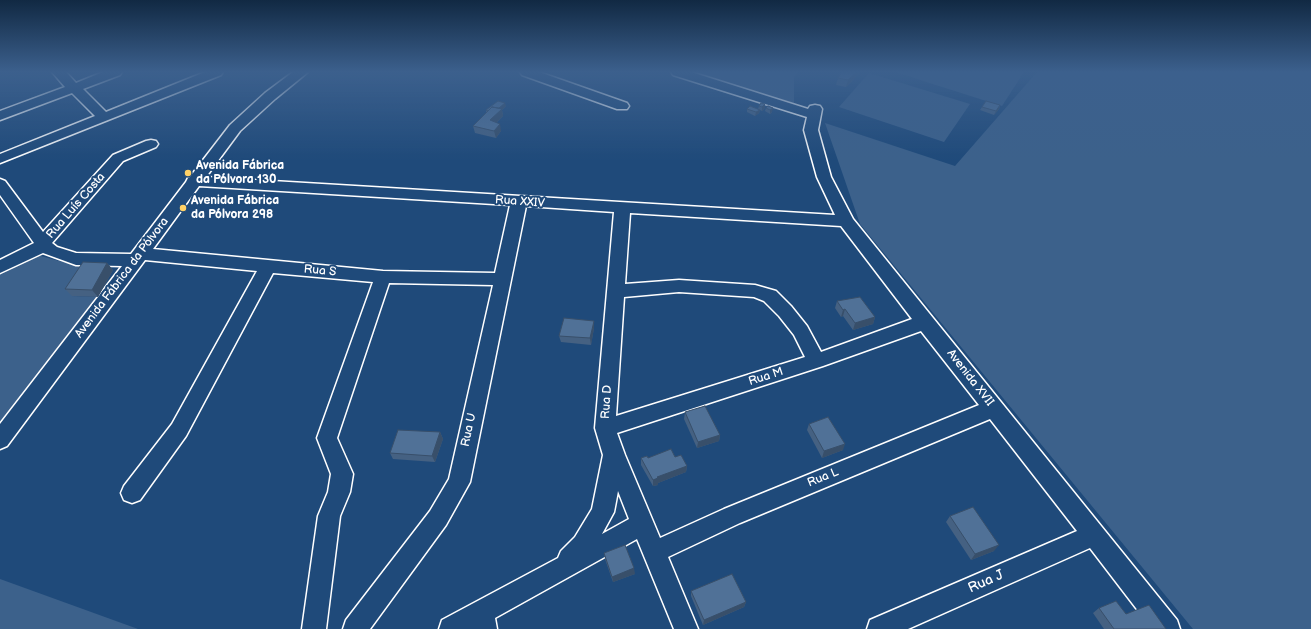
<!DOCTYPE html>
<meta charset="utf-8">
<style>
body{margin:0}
canvas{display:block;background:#1f4a7a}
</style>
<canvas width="1311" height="629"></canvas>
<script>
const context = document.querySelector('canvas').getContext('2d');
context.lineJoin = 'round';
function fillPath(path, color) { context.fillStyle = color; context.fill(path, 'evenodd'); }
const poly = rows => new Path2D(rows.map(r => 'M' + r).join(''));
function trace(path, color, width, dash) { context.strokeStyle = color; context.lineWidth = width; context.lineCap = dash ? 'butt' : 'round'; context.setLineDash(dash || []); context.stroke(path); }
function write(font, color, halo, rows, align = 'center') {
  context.font = font + ' "Balsamiq Sans",sans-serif'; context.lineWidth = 4; context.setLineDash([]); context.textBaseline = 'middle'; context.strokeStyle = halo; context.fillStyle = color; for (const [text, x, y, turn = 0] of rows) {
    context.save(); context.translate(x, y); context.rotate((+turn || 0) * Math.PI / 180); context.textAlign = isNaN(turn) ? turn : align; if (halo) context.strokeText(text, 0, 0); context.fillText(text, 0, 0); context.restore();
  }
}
fillPath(poly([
 [692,72,798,72,794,78,794,103],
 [895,72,1024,72,1002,106],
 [1037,72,1311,72,1311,629,1193,629,860,224,825,123,955,166],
 [869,73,970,104,944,142,839,107],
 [37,255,89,269,72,296,98,297,0,427,0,272],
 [0,579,138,629,0,629]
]), '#3c618b');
const minor = poly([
 [52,72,66,72,76,83,103,72,122,72,120,75,83,89,106,112,205,72,223,72,221,75,0,163,0,154,95,116,72,93,0,120,0,111,65,87,52,72],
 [293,72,308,72,275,99,240,131,206,177,835,215,817,177,804,130,807,117,673,75,671,72,691,72,808,109,810,106,815,105,820,106,822,109,818,130,831,177,853,219,1177,620,1180,629,1152,629,1090,548,908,629,867,629,870,620,1077,531,990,419,740,523,668,557,698,629,674,629,637,539,495,618,497,629,439,629,442,620,558,558,561,551,575,537,592,509,603,455,595,428,614,212,526,206,470,482,446,525,370,629,343,629,346,620,430,511,449,479,493,285,389,283,337,438,353,474,350,492,340,516,326,629,302,629,318,516,328,492,331,474,317,438,373,282,273,273,186,436,140,500,132,503,124,500,121,493,124,486,172,424,257,271,145,260,7,446,0,449,0,424,122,266,76,265,43,253,0,273,0,260,34,243,0,195,0,179,5,181,43,232,113,155,146,141,151,140,156,141,158,144,156,147,123,161,52,243,57,247,76,253,131,254,186,182,188,178,190,177,230,125,265,93,293,72],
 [199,186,510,205,495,273,383,271,153,249,199,186],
 [630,213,841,226,912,319,821,352,807,326,791,306,776,291,755,285,679,280,625,284,630,213],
 [679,292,754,297,764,301,779,316,794,335,805,357,616,416,624,297,679,292],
 [921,331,979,405,724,509,660,538,625,455,617,433,823,366,921,331],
 [618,491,629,519,602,534,614,512,618,491],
 [520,72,539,72,627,103,629,106,627,109,617,109,522,75,520,72]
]);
trace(minor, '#fff', 3);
fillPath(minor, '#1f4a7a');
fillPath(poly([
 [842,72,861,72,846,87,836,85,838,78],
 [765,104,765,108,762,111,760,110,759,113,755,116,747,112,747,109,758,109,759,106],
 [1000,105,999,109,994,115,980,110,982,107],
 [506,106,502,110,503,116,496,123,501,131,496,138,475,133,473,126,486,113,486,110],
 [768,106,772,112,770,114,765,111,766,108],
 [107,263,113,270,98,297,72,296,65,289],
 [837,301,875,317,873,324,853,330,843,316,841,317,835,308],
 [594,321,594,328,591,345,561,342,559,336],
 [685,412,720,435,719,441,697,448,684,419],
 [809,424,843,450,822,458,807,430],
 [440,432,443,439,435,462,393,459,390,453],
 [675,457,687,466,686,472,658,483,658,485,653,486,641,465,641,458],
 [950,516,994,551,971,560,946,522],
 [604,553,635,574,613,582,605,559],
 [691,591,746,602,744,607,703,625,691,596],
 [1099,608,1126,614,1166,629,1104,629,1093,613]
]), '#456182');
fillPath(poly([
 [856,72,861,72,846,87,848,80],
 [505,103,506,106,502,110,503,116,492,127,490,120,496,111],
 [765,104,765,108,762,111,762,107],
 [1000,105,999,109,994,115,996,111],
 [773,108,772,112,770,114,770,110],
 [760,110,759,113,755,116,756,112],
 [500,124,501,131,496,138,494,131],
 [107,263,113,270,98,297,92,290],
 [845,309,843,316,841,317,843,310],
 [875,317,873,324,853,330,855,323],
 [594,321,594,328,591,345,590,338],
 [440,432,443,439,435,462,432,456],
 [720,435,719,441,697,448,698,442],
 [845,444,843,450,822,458,824,451],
 [687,466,686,472,658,483,658,485,653,486,653,480,657,477],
 [999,545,994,551,971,560,975,554],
 [634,568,635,574,613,582,612,577],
 [746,602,744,607,703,625,704,620]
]), '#384f6a');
const building = poly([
 [842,72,856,72,848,80,838,78,842,72],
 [498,101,505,103,499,108,492,107,488,111,486,110,498,101],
 [986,101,1000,105,996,111,982,107,986,101],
 [761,103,765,104,762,107,759,106,761,103],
 [750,106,760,110,756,112,747,109,750,106],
 [768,106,773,108,770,110,766,108,768,106],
 [492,107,502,109,490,120,500,124,494,131,473,126,492,107],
 [83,262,107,263,92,290,65,289,83,262],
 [860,297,875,317,855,323,845,309,843,310,837,301,860,297],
 [564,318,594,321,590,338,559,336,564,318],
 [705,406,720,435,698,442,685,412,705,406],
 [828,417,845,444,824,451,809,424,828,417],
 [398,430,440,432,432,456,390,453,398,430],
 [671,449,675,457,681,455,687,466,657,477,658,478,653,480,641,458,647,456,648,458,671,449],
 [973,507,999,545,975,554,950,516,973,507],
 [625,545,634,568,612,577,604,553,625,545],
 [732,574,746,602,704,620,691,591,732,574],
 [1116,601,1126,614,1149,605,1166,629,1114,629,1099,608,1116,601]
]);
fillPath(building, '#507197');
trace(building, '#384f6a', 1);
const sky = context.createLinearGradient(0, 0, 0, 160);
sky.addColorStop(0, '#112943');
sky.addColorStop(0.45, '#3c608d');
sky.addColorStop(1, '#3c608d00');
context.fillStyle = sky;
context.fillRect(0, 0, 1311, 160);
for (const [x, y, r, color] of [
 [188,173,4,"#ffd166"],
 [183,208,4,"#ffd166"]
]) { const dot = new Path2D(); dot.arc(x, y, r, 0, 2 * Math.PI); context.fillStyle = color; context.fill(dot); trace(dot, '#1f4a7a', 1.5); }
write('bold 12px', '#fff', '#1f4a7a', [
 ["Avenida Fábrica",196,166],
 ["da Pólvora 130",196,180],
 ["Avenida Fábrica",191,201],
 ["da Pólvora 298",191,215]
], 'left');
write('12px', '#fff', '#1f4a7a', [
 ["Rua XXIV",520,202,4],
 ["Rua Luís Costa",76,206,-49],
 ["Rua S",320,271,5],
 ["Avenida Fábrica da Pólvora",122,278,-53],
 ["Rua M",766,377,-18],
 ["Avenida XVII",970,378,52],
 ["Rua D",607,402,-86],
 ["Rua U",469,430,-78],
 ["Rua L",823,478,-22]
]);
write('14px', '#fff', '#1f4a7a', [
 ["Rua J",986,582,-24]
]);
</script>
